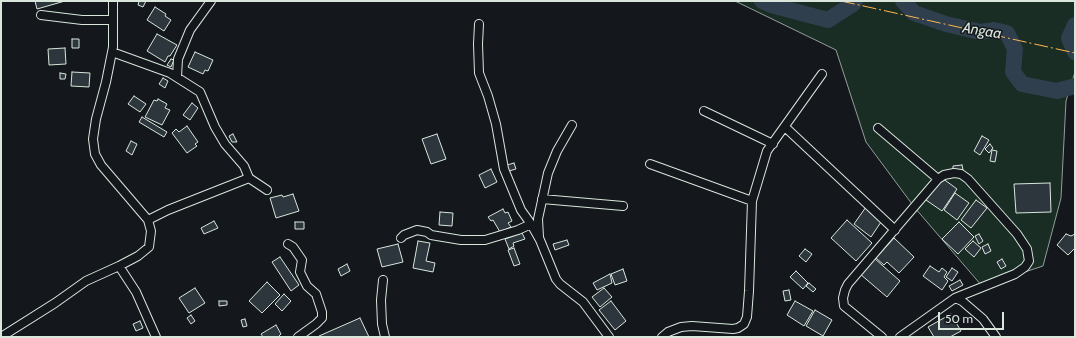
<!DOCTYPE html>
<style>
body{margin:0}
#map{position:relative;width:1076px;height:338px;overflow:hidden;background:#14181c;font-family:Cabin,sans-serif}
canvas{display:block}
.frame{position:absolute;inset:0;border:2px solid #d8e6dc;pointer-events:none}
.scale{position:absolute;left:938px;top:312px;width:66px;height:18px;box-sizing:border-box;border:2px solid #d8e6dc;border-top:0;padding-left:5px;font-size:12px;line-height:14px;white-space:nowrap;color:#d8e6dc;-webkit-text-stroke:3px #14181c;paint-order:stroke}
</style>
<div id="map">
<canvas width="1076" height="338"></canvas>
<div class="frame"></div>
<div class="scale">50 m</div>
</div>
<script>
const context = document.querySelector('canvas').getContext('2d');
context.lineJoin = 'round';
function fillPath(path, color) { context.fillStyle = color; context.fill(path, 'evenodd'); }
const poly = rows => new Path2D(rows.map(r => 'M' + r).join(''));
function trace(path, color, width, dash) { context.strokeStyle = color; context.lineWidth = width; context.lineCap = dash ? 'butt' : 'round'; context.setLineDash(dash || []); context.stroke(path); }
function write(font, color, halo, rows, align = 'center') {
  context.font = font + ' Cabin,sans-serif'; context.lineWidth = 3; context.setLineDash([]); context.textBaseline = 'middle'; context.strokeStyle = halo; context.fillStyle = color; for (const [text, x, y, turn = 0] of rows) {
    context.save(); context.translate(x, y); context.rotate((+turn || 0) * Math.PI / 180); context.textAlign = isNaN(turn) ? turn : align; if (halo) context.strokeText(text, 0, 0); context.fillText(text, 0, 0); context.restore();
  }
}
const green = poly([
 [735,1,1075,1,1075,72,1066,101,1061,198,1043,266,982,286,915,208,866,142,836,50,735,1]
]);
fillPath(green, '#1a2d24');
trace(green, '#939e99', 1);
trace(poly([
 [762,1,771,5,828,20,853,4,855,1],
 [903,1,914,13,946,24,980,32,994,30,1007,33,1015,49,1013,72,1022,84,1057,91,1075,86],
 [1075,25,1069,38,1075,52]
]), '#2f3f4d', 16);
const building = poly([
 [35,1,65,1,37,9,35,1],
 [139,1,146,1,143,7,138,5,139,1],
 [155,7,166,14,165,16,171,20,164,31,147,20,155,7],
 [157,34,177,45,170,56,168,56,165,62,147,51,157,34],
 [72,39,79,39,79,48,72,48,72,39],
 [65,48,66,64,49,65,48,49,65,48],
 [195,52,213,60,208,71,205,70,203,74,188,67,195,52],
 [171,59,174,60,171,67,167,65,171,59],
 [72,72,90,73,89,87,71,86,72,72],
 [60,73,66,74,65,79,60,79,60,73],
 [163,78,168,81,165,88,159,84,163,78],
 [134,96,146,104,140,112,128,104,134,96],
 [158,99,167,104,165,108,170,110,162,125,145,117,154,100,157,101,158,99],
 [192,103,198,108,190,120,183,115,192,103],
 [142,117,167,132,164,137,139,122,142,117],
 [187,126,198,142,195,144,197,146,187,153,172,133,176,129,179,132,187,126],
 [233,134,237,142,232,142,229,136,233,134],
 [437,134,446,159,431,164,422,139,437,134],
 [982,136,989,140,980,155,974,151,982,136],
 [131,141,137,144,132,155,126,151,131,141],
 [990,144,993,148,989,153,985,149,990,144],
 [992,150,997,151,995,162,990,161,992,150],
 [514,163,516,169,509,171,507,165,514,163],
 [962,165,963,170,953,171,953,166,962,165],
 [491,169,497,182,485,188,479,175,491,169],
 [942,178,957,189,942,211,926,200,942,178],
 [1050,183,1051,212,1016,213,1014,184,1050,183],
 [955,193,969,203,957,220,944,210,955,193],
 [293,194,299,211,276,218,270,198,282,195,283,197,293,194],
 [976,200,987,208,971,228,961,220,976,200],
 [866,207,883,219,871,237,854,224,866,207],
 [503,209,505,213,508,212,512,221,508,223,511,227,500,232,493,220,491,221,488,217,503,209],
 [440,212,453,213,452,226,439,225,440,212],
 [847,220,872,243,856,261,831,238,847,220],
 [214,221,218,228,204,234,201,228,214,221],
 [295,222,304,222,304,229,295,229,295,222],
 [959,222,974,237,958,254,942,239,959,222],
 [522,233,525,239,513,243,514,246,509,249,505,239,522,233],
 [979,234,983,241,979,244,975,236,979,234],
 [1066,234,1071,236,1075,234,1075,248,1068,255,1057,245,1066,234],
 [894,238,914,257,899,273,887,262,884,265,876,258,894,238],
 [567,240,569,245,555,250,553,244,567,240],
 [418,241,430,243,426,261,435,263,433,272,413,268,418,241],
 [973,241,981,248,974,257,965,249,973,241],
 [398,244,403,262,382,267,377,249,398,244],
 [988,244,991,251,985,254,982,247,988,244],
 [514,248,520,264,514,266,508,250,514,248],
 [805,249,812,254,806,262,799,256,805,249],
 [280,257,299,285,291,291,272,262,280,257],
 [874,258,900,281,887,297,860,274,874,258],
 [1002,259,1006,266,1001,269,997,262,1002,259],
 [347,264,350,271,341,276,338,269,347,264],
 [930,266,939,272,942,268,947,272,944,277,948,281,942,290,923,276,930,266],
 [952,268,958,272,952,281,946,277,952,268],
 [623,269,627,281,615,285,611,274,623,269],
 [796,271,808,283,803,289,790,277,796,271],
 [610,274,612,283,597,290,593,283,610,274],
 [960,280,963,285,952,291,949,286,960,280],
 [267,282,280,295,262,313,249,301,267,282],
 [809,283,816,289,813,292,806,286,809,283],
 [195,288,205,303,189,313,179,298,195,288],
 [604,288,612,297,600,307,592,297,604,288],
 [789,290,791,300,785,301,783,291,789,290],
 [284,294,291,301,282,311,275,304,284,294],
 [219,301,227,301,227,305,219,306,219,301],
 [611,301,626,321,615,330,599,310,611,301],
 [795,301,813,311,804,326,787,315,795,301],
 [815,310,832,320,823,336,806,326,815,310],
 [951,314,961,331,950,337,934,337,928,327,951,314],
 [191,315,195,321,191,324,187,318,191,315],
 [360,318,369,337,320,337,319,336,360,318],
 [245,319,247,326,243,327,241,320,245,319],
 [140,321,143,328,136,331,133,324,140,321],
 [276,325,281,334,279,336,280,337,263,337,261,334,276,325]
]);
fillPath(building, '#2c363c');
trace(building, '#d8e6dc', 1);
const minor = poly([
 [41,15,82,20,113,20],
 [479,24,478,44,479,73,488,96,496,124,504,169,521,210,531,224,540,240,556,279,560,284,583,302,609,337],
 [112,52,170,73,200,92,215,127,225,144,244,166,249,178],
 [177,77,178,59,190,30,211,1],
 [704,111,773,144],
 [785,127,895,230],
 [878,128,938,179],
 [650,164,752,201],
 [542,199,623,206],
 [148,220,168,210,249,178,267,190],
 [539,237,538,219,548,173,557,151,572,125],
 [401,238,404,235,417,230,427,232,431,235,461,240,485,240,518,230,531,224],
 [288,244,293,247,302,260,300,272,307,286,316,294,322,312,322,318,316,324,298,337],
 [119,266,136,292,156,337],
 [383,280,381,300,382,324,385,337],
 [1,337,55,303,86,281,119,266,138,256,149,247,151,231,148,220,101,165,95,154,93,139,96,119,106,82,113,47,113,1],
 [662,337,668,332,681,327,692,326,733,329,738,328,744,324,747,317,749,291,752,201,767,151,822,74],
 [882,337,844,306,843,298,845,290,848,284,938,179,944,175,954,173,961,174,968,179,1017,234,1027,249,1029,261,1025,267,1015,274,955,298],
 [900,337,955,298,962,301,983,319,996,337]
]);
trace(minor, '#d8e6dc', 10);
trace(minor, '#14181c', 8);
trace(poly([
 [841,1,1075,53]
]), '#ffb74d', 1, [14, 3, 2, 3]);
write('italic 15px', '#d8e6dc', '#14181c', [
 ["Angaa",982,31,9]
]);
</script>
